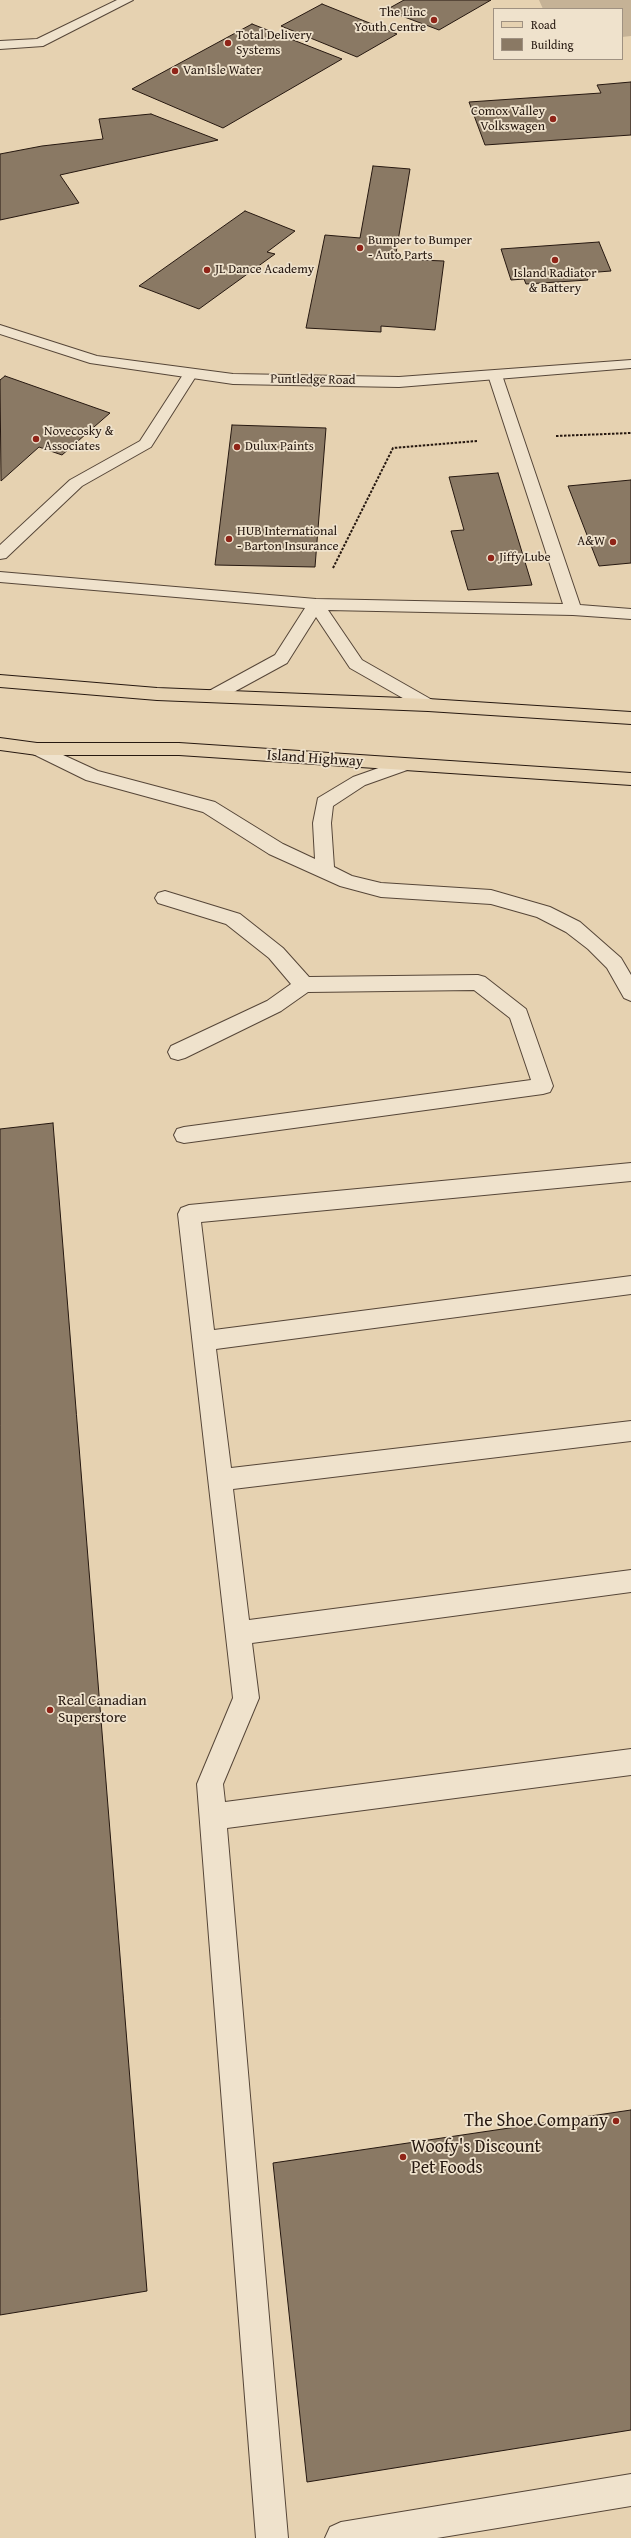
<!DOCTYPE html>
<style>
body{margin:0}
#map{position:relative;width:631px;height:2538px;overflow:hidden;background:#e6d2b1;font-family:"Gentium Book Plus",serif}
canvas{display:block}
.legend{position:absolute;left:493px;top:8px;width:130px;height:52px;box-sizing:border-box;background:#efe2cc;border:1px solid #9f9181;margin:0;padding:5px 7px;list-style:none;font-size:12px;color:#261810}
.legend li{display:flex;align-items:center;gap:8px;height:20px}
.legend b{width:20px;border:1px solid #9f9181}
</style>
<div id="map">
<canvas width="631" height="2538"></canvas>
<ul class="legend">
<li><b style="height:5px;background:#e6d2b1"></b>Road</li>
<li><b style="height:11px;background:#8a7964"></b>Building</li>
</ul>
</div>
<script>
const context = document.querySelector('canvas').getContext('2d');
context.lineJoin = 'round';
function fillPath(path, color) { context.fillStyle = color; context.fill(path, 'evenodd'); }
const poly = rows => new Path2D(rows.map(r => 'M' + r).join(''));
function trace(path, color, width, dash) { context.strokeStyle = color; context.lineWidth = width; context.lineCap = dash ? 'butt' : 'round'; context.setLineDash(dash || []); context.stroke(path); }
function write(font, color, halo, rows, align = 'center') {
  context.font = font + ' "Gentium Book Plus",serif'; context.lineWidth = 3.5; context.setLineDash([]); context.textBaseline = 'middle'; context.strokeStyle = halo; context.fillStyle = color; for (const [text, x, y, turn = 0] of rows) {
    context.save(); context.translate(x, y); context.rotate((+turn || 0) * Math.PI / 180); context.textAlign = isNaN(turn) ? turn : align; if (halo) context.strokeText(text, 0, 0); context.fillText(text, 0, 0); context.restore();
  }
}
fillPath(poly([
 [539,0,631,0,631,36,622,37,622,9,543,9]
]), '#c5b296');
const building = poly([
 [404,0,491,0,439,30,386,10,404,0],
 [322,4,397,34,357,57,281,26,322,4],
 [252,24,342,59,223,128,132,89,252,24],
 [631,82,631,135,485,145,469,102,601,93,597,85,631,82],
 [151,114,218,140,60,175,79,203,0,220,0,154,42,146,103,139,99,119,151,114],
 [373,166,410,169,395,259,444,261,435,330,381,326,381,332,306,328,325,235,360,238,373,166],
 [245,211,295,231,267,252,275,254,199,309,139,286,245,211],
 [599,242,611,271,585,273,588,280,526,284,524,279,511,280,501,249,599,242],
 [5,376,110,413,62,455,39,447,1,481,0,380,5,376],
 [232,425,326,428,315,567,215,565,232,425],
 [498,473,532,585,468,590,451,531,464,530,449,477,498,473],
 [631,480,631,563,599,566,568,486,631,480],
 [53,1123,147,2291,0,2315,0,1129,53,1123],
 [631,2110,631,2430,307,2482,273,2163,631,2110]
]);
fillPath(building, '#8a7964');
trace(building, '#261810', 1);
const service = poly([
 [191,369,198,373,151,447,82,486,6,558,0,559,0,545,70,480,140,441,186,370,191,369],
 [495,371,502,375,580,605,631,609,631,619,573,615,328,610,362,660,434,701,437,705,434,709,422,709,350,668,316,617,287,663,221,699,209,699,206,695,209,691,275,655,305,608,0,582,0,572,316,599,563,604,488,375,495,371],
 [37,743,98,771,215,802,283,844,315,859,313,823,318,798,353,777,404,759,410,761,413,765,410,769,365,785,333,806,331,823,334,867,352,876,381,883,491,890,550,907,580,922,621,958,631,975,631,1001,624,998,607,968,588,949,566,932,537,917,491,904,381,897,340,886,269,854,203,812,86,780,31,753,28,749,31,745,37,743],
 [165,891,240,914,283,948,309,977,478,975,485,977,526,1009,553,1086,550,1092,543,1094,184,1143,177,1141,174,1135,177,1129,184,1127,531,1080,510,1018,474,990,308,992,281,1011,185,1058,178,1060,171,1058,168,1052,171,1046,267,1001,291,984,269,958,226,924,158,903,155,898,158,893,165,891],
 [631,1163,631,1181,201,1222,214,1330,631,1276,631,1294,216,1349,231,1468,631,1421,631,1441,233,1489,249,1620,631,1570,631,1592,252,1643,259,1698,223,1784,225,1802,631,1749,631,1775,227,1828,288,2538,256,2538,197,1784,233,1698,178,1214,181,1208,189,1205,631,1163],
 [631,2474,631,2506,437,2538,325,2538,330,2527,341,2522,631,2474]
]);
const minor = poly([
 [117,0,133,0,43,46,0,49,0,41,37,39,117,0],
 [0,325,97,356,233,374,399,377,631,360,631,368,399,387,233,384,90,363,0,334,0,325]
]);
const primary = poly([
 [0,675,157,688,428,699,631,712,631,724,428,711,157,700,0,687,0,675],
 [0,738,37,743,179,743,631,773,631,785,179,755,37,755,0,750,0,738]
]);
trace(service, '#564638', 2);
trace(minor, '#564638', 2);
trace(primary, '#261810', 2);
trace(poly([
 [556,436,631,433],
 [333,568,393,448,477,441]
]), '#261810', 2, [2.5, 1.5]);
fillPath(service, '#efe2cc');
fillPath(minor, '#efe2cc');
fillPath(primary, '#e6d2b1');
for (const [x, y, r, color] of [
 [434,20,4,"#8f2418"],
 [228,43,4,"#8f2418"],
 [175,71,4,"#8f2418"],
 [553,119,4,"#8f2418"],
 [360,248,4,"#8f2418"],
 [555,260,4,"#8f2418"],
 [207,270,4,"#8f2418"],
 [36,439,4,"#8f2418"],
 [237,447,4,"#8f2418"],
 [229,539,4,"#8f2418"],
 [613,542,4,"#8f2418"],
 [491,558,4,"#8f2418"],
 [50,1710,4,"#8f2418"],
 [616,2121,4,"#8f2418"],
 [403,2157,4,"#8f2418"]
]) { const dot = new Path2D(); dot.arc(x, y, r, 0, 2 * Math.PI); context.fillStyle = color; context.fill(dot); trace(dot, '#efe2cc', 1.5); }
write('13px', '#261810', '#efe2cc', [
 ["The Linc",426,13,"right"],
 ["Youth Centre",426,28,"right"],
 ["Total Delivery",236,36],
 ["Systems",236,51],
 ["Van Isle Water",183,71],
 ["Comox Valley",545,112,"right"],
 ["Volkswagen",545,127,"right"],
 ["Bumper to Bumper",368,241],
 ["- Auto Parts",368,256],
 ["JL Dance Academy",215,270],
 ["Island Radiator",555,274,"center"],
 ["& Battery",555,289,"center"],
 ["Novecosky &",44,432],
 ["Associates",44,447],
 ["Dulux Paints",245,447],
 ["HUB International",237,532],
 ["- Barton Insurance",237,547],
 ["A&W",605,542,"right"],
 ["Jiffy Lube",499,558]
], 'left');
write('13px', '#261810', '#efe2cc', [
 ["Puntledge Road",313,380,1]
]);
write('15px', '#261810', '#efe2cc', [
 ["Island Highway",315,759,4]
]);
write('15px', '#261810', '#efe2cc', [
 ["Real Canadian",58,1701],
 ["Superstore",58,1718]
], 'left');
write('18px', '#261810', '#efe2cc', [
 ["The Shoe Company",608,2121],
 ["Woofy's Discount",411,2147,"left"],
 ["Pet Foods",411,2168,"left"]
], 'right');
</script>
